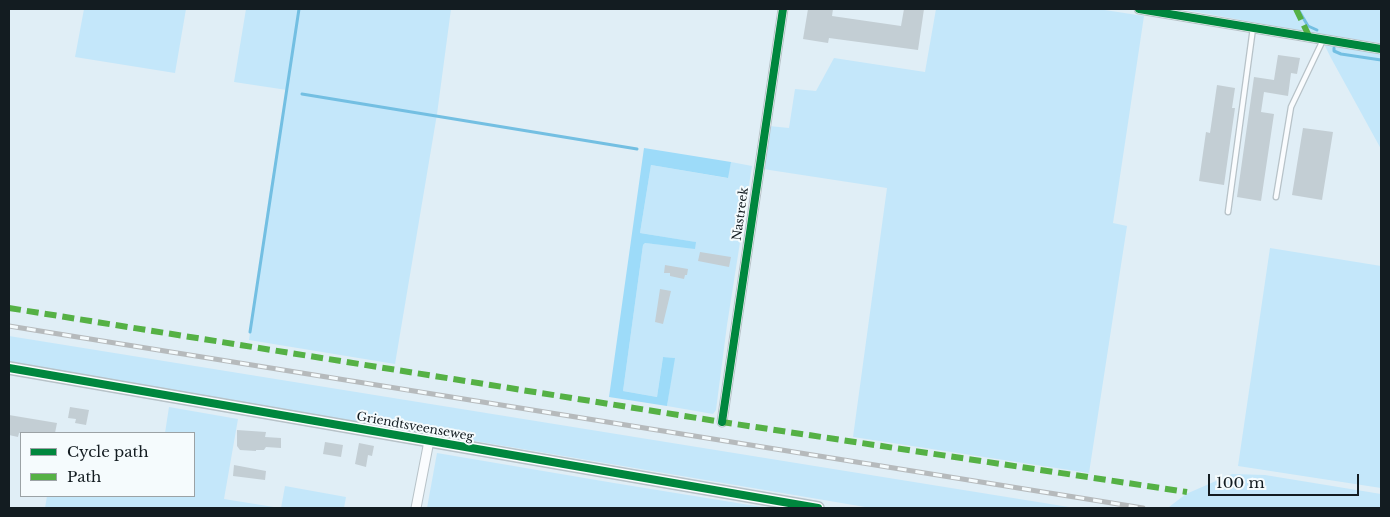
<!DOCTYPE html>
<style>
body{margin:0}
#map{position:relative;width:1390px;height:517px;overflow:hidden;background:#e0eef6;font-family:"Libre Baskerville",serif}
canvas{display:block}
.frame{position:absolute;inset:0;border:10px solid #131c21;pointer-events:none}
.legend{position:absolute;left:20px;top:432px;width:175px;height:65px;box-sizing:border-box;background:#f5fbfd;border:1px solid #9ba2a5;margin:0;padding:6px 9px;list-style:none;font-size:15px;color:#131c21}
.legend li{display:flex;align-items:center;gap:10px;height:25px}
.legend b{width:25px;border:1px solid #9ba2a5}
.scale{position:absolute;left:1208px;top:474px;width:151px;height:22px;box-sizing:border-box;border:2px solid #131c21;border-top:0;padding-left:6px;font-size:15px;line-height:18px;white-space:nowrap;color:#131c21;-webkit-text-stroke:4px #f5fbfd;paint-order:stroke}
</style>
<div id="map">
<canvas width="1390" height="517"></canvas>
<div class="frame"></div>
<ul class="legend">
<li><b style="height:6px;background:#00873e"></b>Cycle path</li>
<li><b style="height:6px;background:#55b145"></b>Path</li>
</ul>
<div class="scale">100 m</div>
</div>
<script>
const context = document.querySelector('canvas').getContext('2d');
context.lineJoin = 'round';
function fillPath(path, color) { context.fillStyle = color; context.fill(path, 'evenodd'); }
const poly = rows => new Path2D(rows.map(r => 'M' + r).join(''));
function trace(path, color, width, dash) { context.strokeStyle = color; context.lineWidth = width; context.lineCap = dash ? 'butt' : 'round'; context.setLineDash(dash || []); context.stroke(path); }
function write(font, color, halo, rows, align = 'center') {
  context.font = font + ' "Libre Baskerville",serif'; context.lineWidth = 4; context.setLineDash([]); context.textBaseline = 'middle'; context.strokeStyle = halo; context.fillStyle = color; for (const [text, x, y, turn = 0] of rows) {
    context.save(); context.translate(x, y); context.rotate((+turn || 0) * Math.PI / 180); context.textAlign = isNaN(turn) ? turn : align; if (halo) context.strokeText(text, 0, 0); context.fillText(text, 0, 0); context.restore();
  }
}
fillPath(poly([
 [84,9,186,9,175,73,75,57],
 [246,9,451,9,437,114,395,364,249,340,269,195,287,90,234,82],
 [936,9,1098,9,1144,16,1113,223,1127,226,1089,473,853,437,887,188,763,169,769,126,789,128,795,89,816,91,834,58,925,72],
 [1180,9,1381,9,1381,43,1325,35],
 [1324,44,1381,54,1381,149,1331,58],
 [731,162,752,166,727,325,716,410,713,414,667,406,674,358,663,357,657,397,623,391,643,245,645,243,695,248,695,242,640,233,651,165,727,178],
 [1270,248,1381,266,1381,488,1238,466],
 [9,336,1075,508,871,508,404,429,387,428,9,363],
 [169,407,238,419,224,499,280,508,45,508,47,496,194,496,194,433,165,433],
 [437,453,614,483,768,508,427,508],
 [1232,474,1265,475,1381,494,1381,508,1179,508,1169,507,1186,494],
 [285,486,346,497,344,508,281,508]
]), '#c4e7fa');
fillPath(poly([
 [644,148,731,162,728,178,651,165,640,233,696,242,695,249,645,243,643,245,623,391,657,397,663,357,675,358,667,406,609,397]
]), '#9ddbf9');
trace(poly([
 [1298,9,1308,26,1317,30],
 [1334,48,1334,51,1341,54,1381,60],
 [302,94,637,149],
 [250,332,299,9]
]), '#73bfe2', 3);
fillPath(poly([
 [808,9,833,9,832,16,901,26,904,9,924,9,918,50,829,38,828,43,803,39],
 [1278,55,1300,58,1297,74,1291,73,1288,96,1264,92,1261,112,1274,114,1261,201,1237,197,1254,77,1274,80],
 [1217,85,1235,88,1232,108,1235,108,1224,185,1199,181,1206,132,1210,133],
 [1303,128,1333,132,1322,200,1292,195],
 [700,252,731,257,729,267,698,261],
 [665,265,688,269,687,275,685,275,684,279,670,276,670,273,664,273],
 [660,289,671,291,663,324,655,322],
 [70,407,89,410,86,425,75,423,76,419,68,418],
 [9,415,57,423,55,433,19,433,18,437,9,435],
 [237,430,266,432,265,437,281,438,281,448,266,447,264,450,256,450,256,451,240,450,237,446],
 [325,442,343,445,341,457,323,454],
 [359,443,374,446,372,456,368,455,366,467,355,464],
 [234,465,266,471,265,480,233,476]
]), '#c3ced4');
const service = poly([
 [1276,197,1291,107,1323,40],
 [1228,212,1253,28]
]);
const minor = poly([
 [1139,9,1381,49],
 [722,422,783,9],
 [416,508,429,441]
]);
const tertiary = poly([
 [9,368,818,508]
]);
trace(service, '#b7c2c8', 7);
trace(minor, '#b7c2c8', 11);
trace(tertiary, '#b7c2c8', 14);
trace(service, '#fafcfe', 4.5);
trace(minor, '#fafcfe', 9);
trace(tertiary, '#fafcfe', 11);
const rail = poly([
 [9,326,1143,508]
]);
trace(rail, '#b6babc', 5);
trace(rail, '#f5fbfd', 3, [9]);
trace(poly([
 [1296,9,1309,36],
 [9,308,722,422,1187,492]
]), '#55b145', 6, [12, 6]);
trace(poly([
 [1139,9,1381,49],
 [9,368,818,508],
 [722,422,783,9]
]), '#00873e', 8);
write('12px', '#131c21', '#f5fbfd', [
 ["Nastreek",741,214,-82],
 ["Griendtsveenseweg",415,427,10]
]);
</script>
